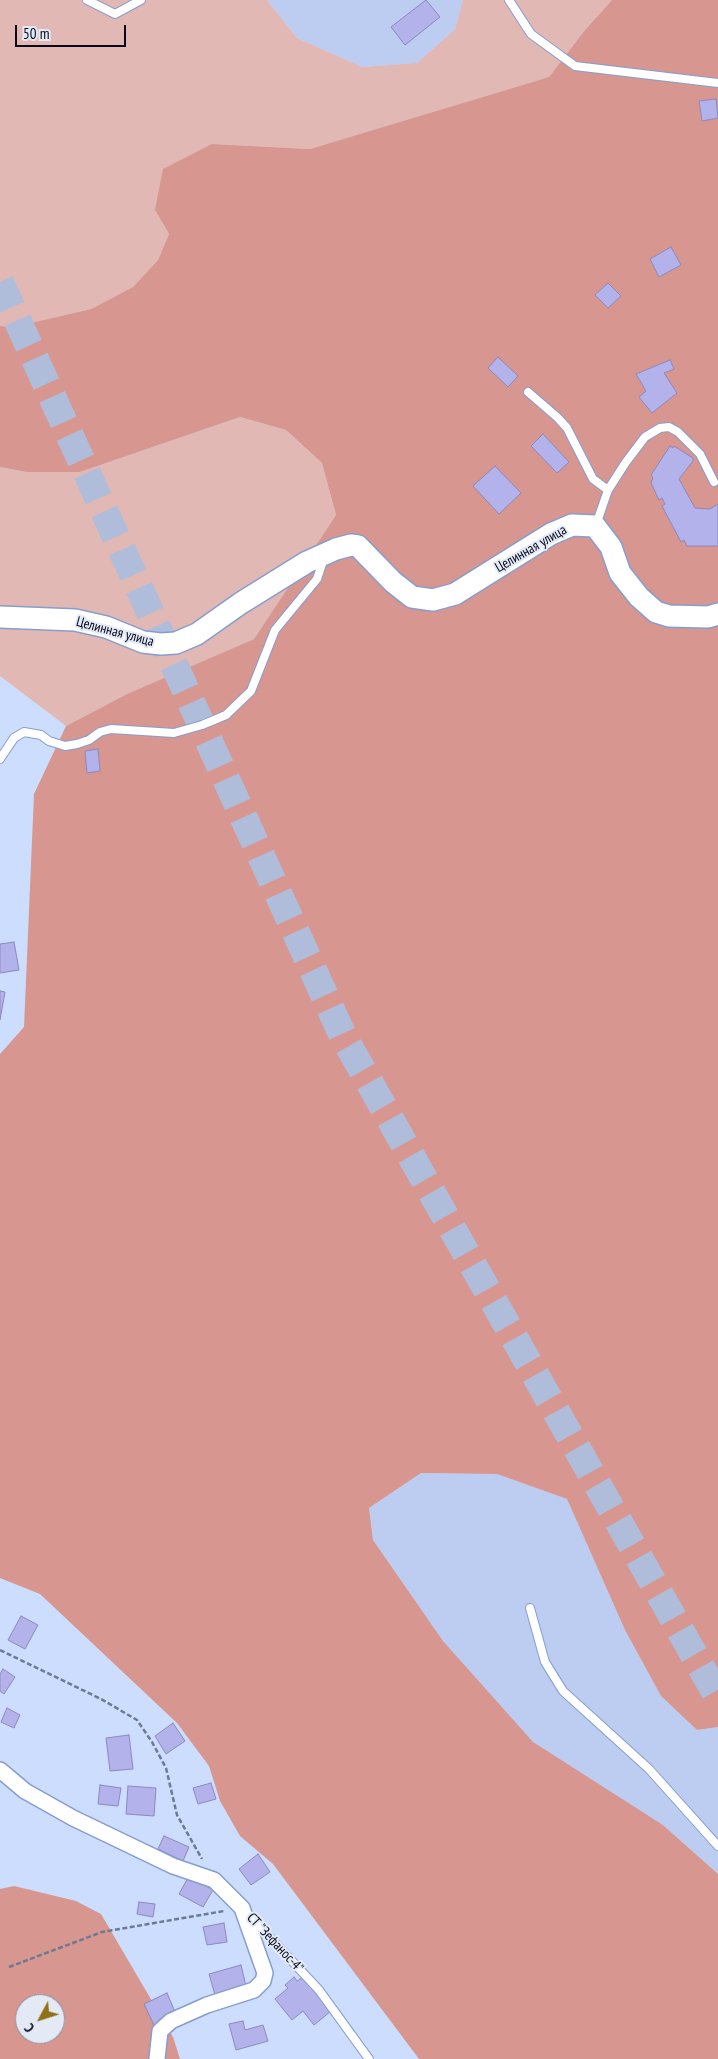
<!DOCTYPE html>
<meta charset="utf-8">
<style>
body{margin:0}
#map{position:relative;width:718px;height:2059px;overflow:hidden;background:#cdddfd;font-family:"PT Sans Narrow",sans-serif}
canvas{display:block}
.north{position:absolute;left:15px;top:1994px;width:50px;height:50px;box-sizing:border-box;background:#e4eaf5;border:1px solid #8a909e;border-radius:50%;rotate:230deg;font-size:14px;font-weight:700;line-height:20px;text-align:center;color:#040a1c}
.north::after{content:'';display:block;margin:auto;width:18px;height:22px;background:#927016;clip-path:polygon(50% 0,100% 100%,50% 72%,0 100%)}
.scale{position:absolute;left:15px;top:25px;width:111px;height:22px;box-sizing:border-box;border:2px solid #040a1c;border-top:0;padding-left:6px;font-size:15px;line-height:18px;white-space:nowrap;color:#040a1c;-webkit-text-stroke:4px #e4eaf5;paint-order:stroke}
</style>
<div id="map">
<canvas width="718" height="2059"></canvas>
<div class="north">С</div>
<div class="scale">50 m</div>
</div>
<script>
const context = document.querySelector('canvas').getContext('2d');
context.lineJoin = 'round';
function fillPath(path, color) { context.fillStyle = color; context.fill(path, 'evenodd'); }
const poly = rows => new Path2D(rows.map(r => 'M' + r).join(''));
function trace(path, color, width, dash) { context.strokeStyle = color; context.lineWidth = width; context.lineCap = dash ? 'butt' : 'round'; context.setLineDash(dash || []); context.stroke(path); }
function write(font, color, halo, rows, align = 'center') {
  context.font = font + ' "PT Sans Narrow",sans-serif'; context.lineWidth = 4; context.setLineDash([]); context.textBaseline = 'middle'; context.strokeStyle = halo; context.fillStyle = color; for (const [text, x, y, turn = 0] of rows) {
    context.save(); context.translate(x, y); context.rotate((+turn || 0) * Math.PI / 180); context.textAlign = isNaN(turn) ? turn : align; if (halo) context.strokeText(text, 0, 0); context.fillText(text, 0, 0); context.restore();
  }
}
fillPath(poly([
 [267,0,463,0,455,29,417,63,362,67,297,38],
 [421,1473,497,1474,567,1499,625,1630,661,1696,697,1730,718,1727,718,1874,663,1825,533,1743,443,1641,373,1540,369,1508]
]), '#bccdf1');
fillPath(poly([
 [0,0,267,0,297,38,362,67,417,63,455,29,463,0,612,0,585,30,549,77,310,149,212,144,155,210,169,234,158,260,133,287,91,309,13,327,0,326],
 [240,417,286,430,322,463,336,515,254,639,127,694,66,726,0,676,0,467,26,472,80,472]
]), '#e1b8b3');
fillPath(poly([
 [612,0,718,0,718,1727,697,1730,661,1696,625,1630,567,1499,497,1474,421,1473,369,1508,373,1540,443,1641,533,1742,663,1825,718,1874,718,2059,419,2059,273,1864,240,1836,220,1801,209,1766,177,1723,40,1594,0,1578,0,1054,24,1027,34,794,66,726,127,694,254,639,336,515,322,463,286,430,240,417,80,472,26,472,0,467,0,326,13,327,91,309,133,287,158,260,169,234,155,210,163,169,212,144,310,149,549,77,585,30],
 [14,1886,76,1901,101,1914,173,2037,180,2059,0,2059,0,1889],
 [25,2004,55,2004,55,2034,25,2034]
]), '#d7968f');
const building = poly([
 [426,0,440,17,405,45,391,27,426,0],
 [716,99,718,118,702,121,699,101,716,99],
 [671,247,681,265,659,277,650,259,671,247],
 [608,283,621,296,608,308,595,295,608,283],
 [498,357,518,376,508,387,488,368,498,357],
 [670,360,674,369,664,373,677,393,652,413,639,397,646,391,636,374,670,360],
 [543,434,569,462,557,473,531,446,543,434],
 [670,446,673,448,674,446,693,458,693,461,679,479,695,508,710,509,718,504,718,546,687,546,684,540,681,542,662,506,665,504,662,498,659,500,651,483,653,477,651,475,670,446],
 [495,466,521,493,499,514,473,486,495,466],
 [98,749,100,771,87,773,85,751,98,749],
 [14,942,19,970,0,973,0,944,14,942],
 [0,991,5,992,0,1020,0,991],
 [21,1616,38,1625,25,1649,8,1640,21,1616],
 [3,1669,15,1677,4,1694,0,1691,0,1674,3,1669],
 [7,1708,20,1715,14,1728,1,1722,7,1708],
 [173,1723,185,1741,166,1754,155,1736,173,1723],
 [129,1735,133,1769,110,1771,106,1738,129,1735],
 [211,1783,216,1799,198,1804,193,1788,211,1783],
 [100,1785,121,1788,118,1806,98,1804,100,1785],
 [128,1786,156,1788,154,1816,126,1814,128,1786],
 [164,1836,189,1847,183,1861,158,1849,164,1836],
 [258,1854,270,1872,251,1885,239,1869,258,1854],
 [189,1876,213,1890,203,1907,179,1894,189,1876],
 [139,1902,155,1904,153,1917,137,1914,139,1902],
 [224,1923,227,1942,207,1945,203,1927,224,1923],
 [241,1965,246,1986,215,1995,209,1974,241,1965],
 [294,1977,297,1981,303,1977,331,2011,314,2025,303,2011,292,2020,275,1999,288,1988,285,1985,294,1977],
 [167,1993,176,2014,154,2025,144,2004,167,1993],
 [243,2021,245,2030,263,2025,268,2041,236,2050,229,2024,243,2021]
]);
fillPath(building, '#b3b2ea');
trace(building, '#8b89bf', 1);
trace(poly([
 [0,282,343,1036,718,1697]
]), '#afbddb', 28, [28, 14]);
const lane = poly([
 [87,0,115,14,141,0],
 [509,0,531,34,575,66,718,83],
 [528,392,558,418,567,428,593,479,608,490],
 [596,525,608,490,626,462,645,437,660,428,669,427,678,432,700,454,714,482],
 [0,759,14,738,24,732,41,735,49,741,65,746,77,744,89,740,100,732,111,729,174,733,202,725,226,715,251,691,275,630,317,579,324,558],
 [530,1608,545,1662,563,1691,649,1769,718,1846],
 [249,1915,319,1990,369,2059]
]);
const street = poly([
 [0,1770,25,1791,73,1818,173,1866,214,1880,242,1908,265,1973,263,1981,254,1990,207,2005,171,2021,160,2031,157,2059]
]);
const secondary = poly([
 [0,617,75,620,106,627,143,642,161,644,176,643,197,634,241,603,307,562,336,549,351,545,358,546,393,582,412,597,433,600,455,594,551,534,572,525,595,526,611,547,620,573,639,597,656,612,669,616,708,617,718,614]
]);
trace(lane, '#869dd0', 10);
trace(street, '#869dd0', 18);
trace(secondary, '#869dd0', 24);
trace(poly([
 [0,1650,101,1699,137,1720,152,1742,166,1768,177,1815,202,1859],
 [9,1967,102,1932,224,1911]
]), '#6e7993', 2.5, [5, 2.5]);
trace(lane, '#fff', 8);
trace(street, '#fff', 15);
trace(secondary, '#fff', 21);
write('14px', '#040a1c', '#e4eaf5', [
 ["Целинная улица",531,549,-30],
 ["Целинная улица",115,632,15],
 ["СТ \"Зефанос-4\"",275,1943,47]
]);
</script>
